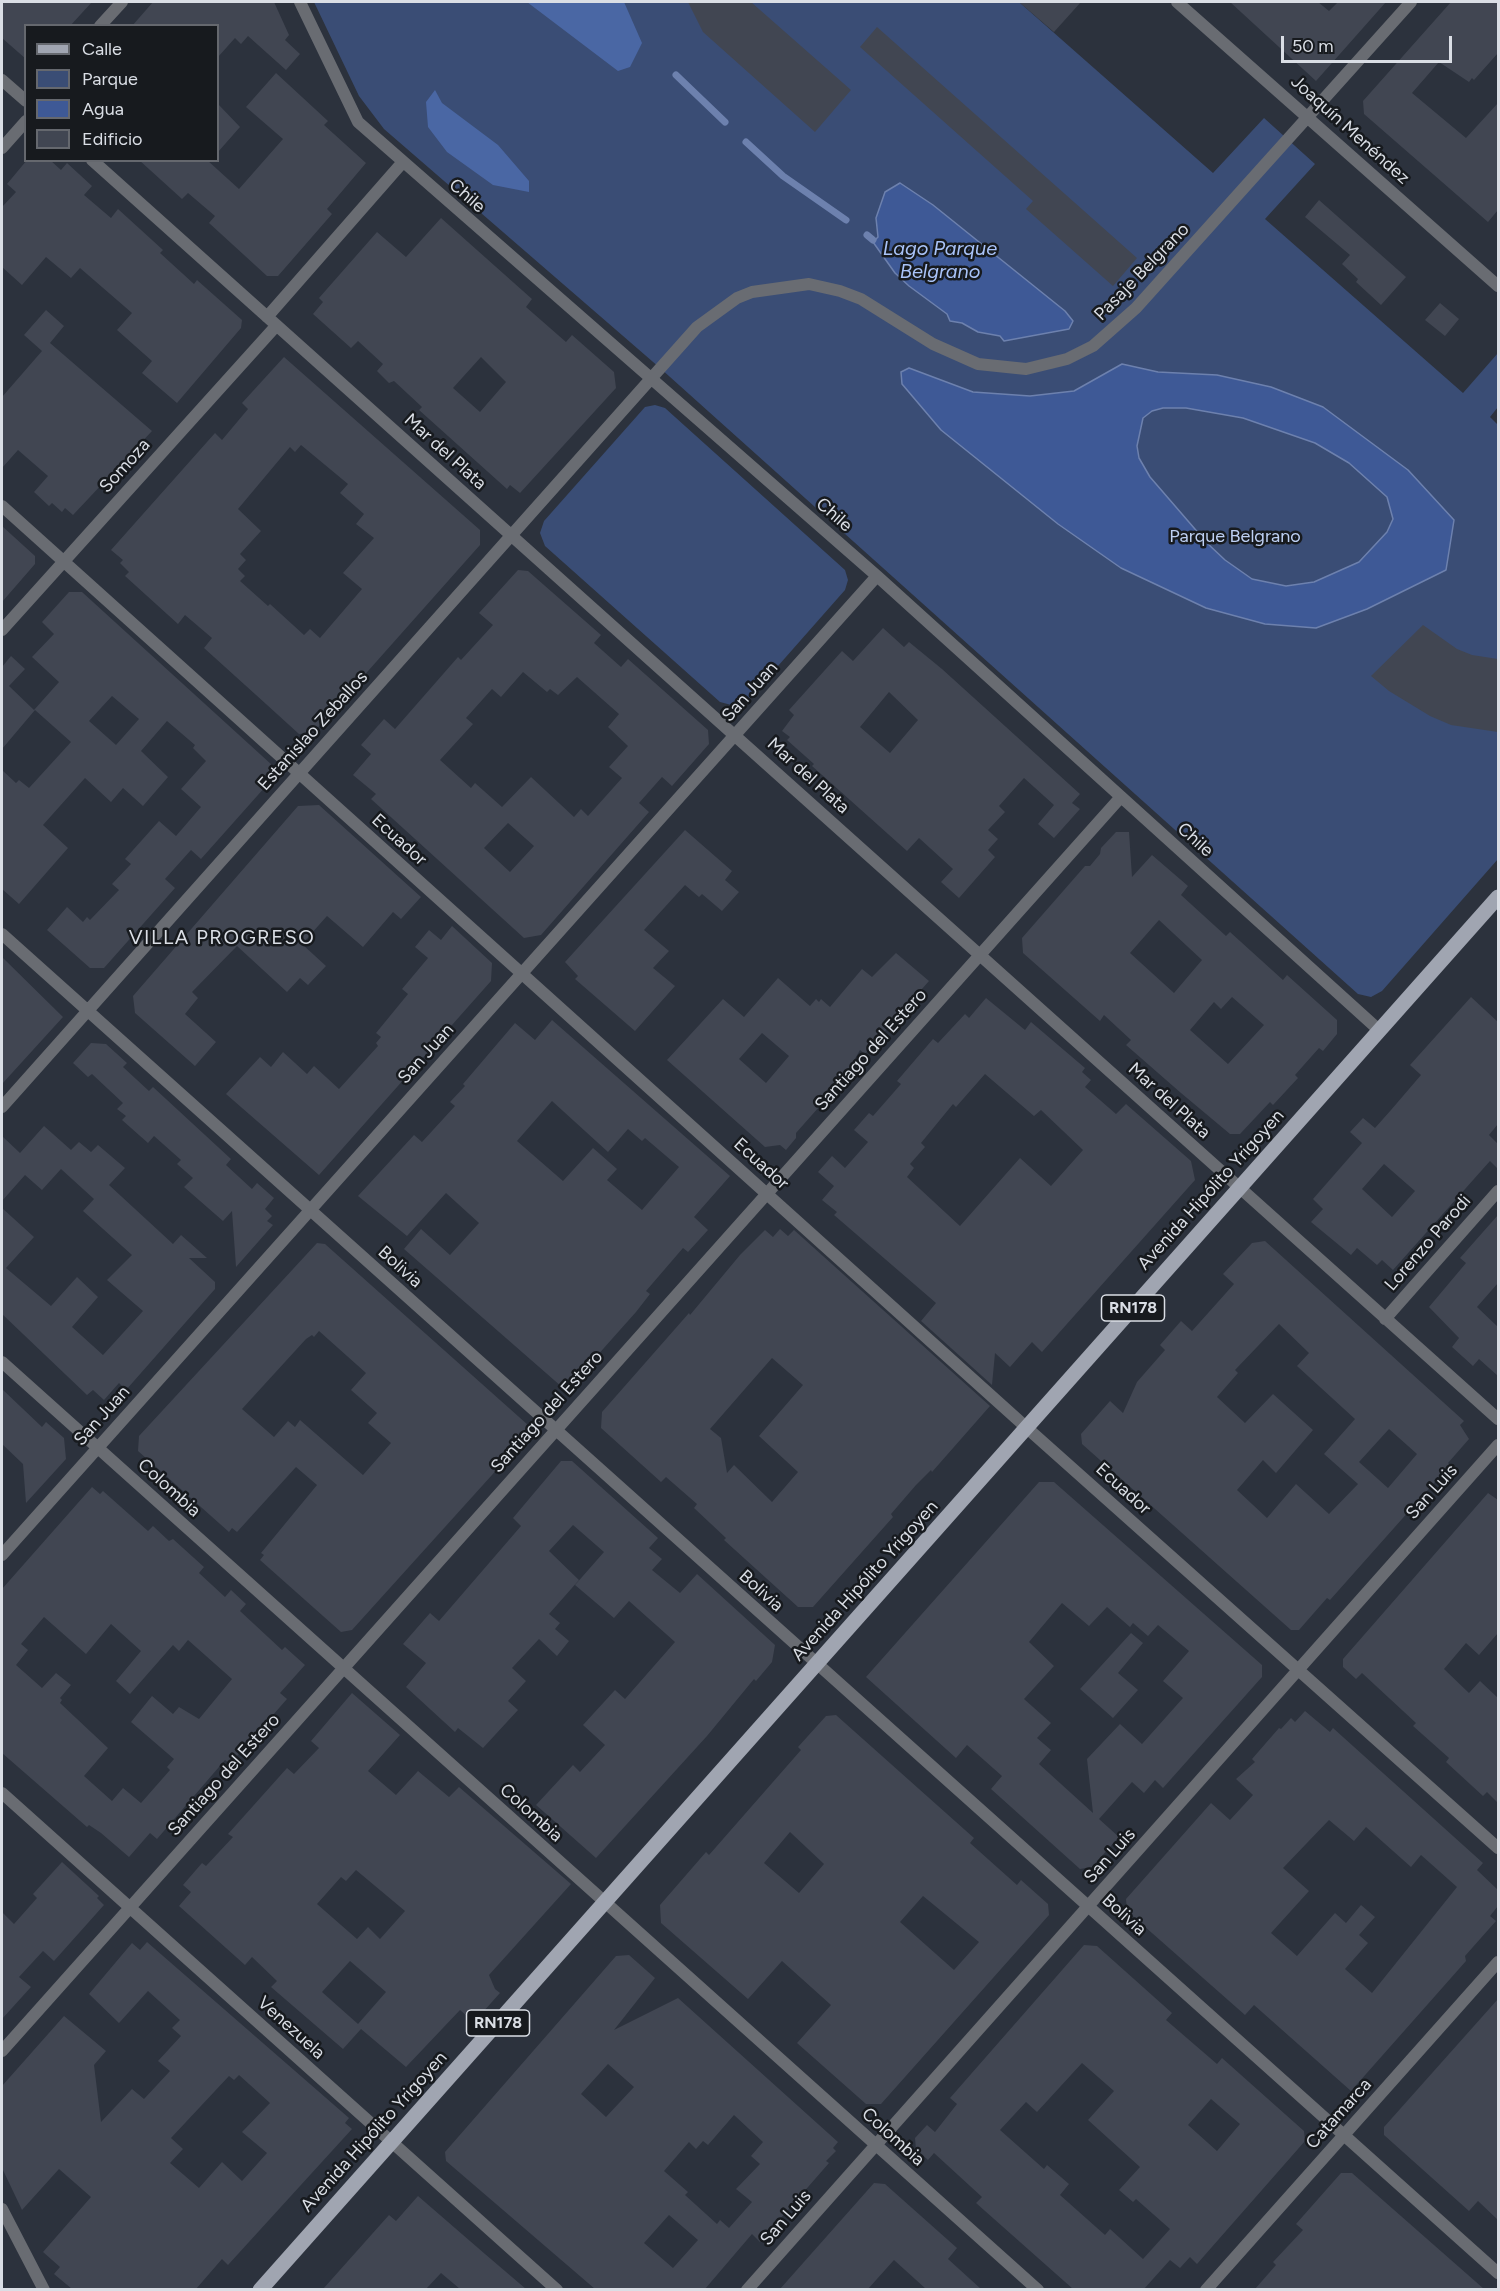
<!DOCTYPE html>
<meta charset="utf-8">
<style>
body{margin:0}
#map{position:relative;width:1500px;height:2291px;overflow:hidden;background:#2c323d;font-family:Figtree,sans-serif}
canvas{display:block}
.frame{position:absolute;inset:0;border:3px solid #dadee5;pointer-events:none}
.legend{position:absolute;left:24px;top:24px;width:195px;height:138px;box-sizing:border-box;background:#171a1e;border:2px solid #65686e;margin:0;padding:8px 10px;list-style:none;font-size:18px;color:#dadee5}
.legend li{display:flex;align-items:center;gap:12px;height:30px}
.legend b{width:30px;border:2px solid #65686e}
.scale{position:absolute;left:1281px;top:36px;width:171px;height:27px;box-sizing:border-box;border:3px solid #dadee5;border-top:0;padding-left:8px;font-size:18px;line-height:21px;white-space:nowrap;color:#dadee5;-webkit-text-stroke:4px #171a1e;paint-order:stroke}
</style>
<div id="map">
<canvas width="1500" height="2291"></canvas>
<div class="frame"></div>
<ul class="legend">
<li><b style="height:8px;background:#a0a5b1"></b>Calle</li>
<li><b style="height:16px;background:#3a4d75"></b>Parque</li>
<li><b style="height:16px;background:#3e5996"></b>Agua</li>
<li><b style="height:16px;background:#414652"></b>Edificio</li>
</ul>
<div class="scale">50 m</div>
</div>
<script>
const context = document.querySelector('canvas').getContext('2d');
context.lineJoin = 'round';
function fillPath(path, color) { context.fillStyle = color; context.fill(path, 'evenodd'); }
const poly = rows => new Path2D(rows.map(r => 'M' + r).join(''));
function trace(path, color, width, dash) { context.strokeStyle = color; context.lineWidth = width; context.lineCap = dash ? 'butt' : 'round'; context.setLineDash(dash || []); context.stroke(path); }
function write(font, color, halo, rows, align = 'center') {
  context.font = font + ' Figtree,sans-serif'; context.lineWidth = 5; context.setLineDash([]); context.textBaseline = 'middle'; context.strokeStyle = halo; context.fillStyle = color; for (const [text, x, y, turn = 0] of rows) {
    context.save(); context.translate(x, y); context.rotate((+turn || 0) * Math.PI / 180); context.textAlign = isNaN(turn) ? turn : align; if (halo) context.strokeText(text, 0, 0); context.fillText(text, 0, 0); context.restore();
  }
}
fillPath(poly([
 [314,2,1019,2,1213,173,1264,118,1315,164,1265,219,1463,393,1498,353,1498,407,1490,417,1498,425,1498,859,1382,991,1371,997,1358,994,660,368,384,129,359,96],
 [655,405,665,408,845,570,848,580,845,590,748,700,735,706,720,702,545,546,540,533,544,521,645,407]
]), '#3a4d75');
fillPath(poly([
 [527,2,624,2,642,43,630,67,618,71],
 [435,90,442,103,498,145,529,181,529,192,493,185,447,152,428,127,426,102]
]), '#4a67a4');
const water = poly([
 [900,183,933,205,1065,311,1073,321,1069,329,1004,341,1000,336,978,332,962,323,950,321,947,314,909,286,895,273,873,242,878,237,876,218,885,192,900,183],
 [1122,364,1158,372,1217,375,1271,387,1323,407,1408,470,1454,520,1446,570,1367,609,1316,628,1265,624,1206,608,1121,568,1058,524,941,430,902,384,901,372,909,368,973,392,1030,396,1074,391,1122,364],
 [1163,408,1186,408,1243,418,1315,443,1349,463,1387,497,1393,519,1387,532,1359,562,1314,582,1286,586,1252,579,1225,560,1207,543,1150,477,1139,458,1137,446,1143,418,1152,411,1163,408]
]);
fillPath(water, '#3e5996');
trace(water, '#6d81ae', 1.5);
trace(poly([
 [676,75,725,122],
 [746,142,783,176,846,220],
 [867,235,873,240]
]), '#6d81ae', 7);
fillPath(poly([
 [2,2,92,2,70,26,26,26,26,59,2,38],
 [153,2,274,2,289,35,285,40,300,54,286,70,248,36,241,44,235,38,218,57,218,26,132,26],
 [688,2,751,2,851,90,815,132,703,32],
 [1019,2,1081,2,1054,32],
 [1230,2,1318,2,1329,11,1338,2,1386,2,1316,81],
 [1451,2,1498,2,1498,53,1474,80,1472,78,1469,82,1439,62,1412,93,1466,138,1498,103,1498,210,1488,222,1364,114,1363,101],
 [877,27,1137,258,1113,286,1026,209,1033,201,860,47],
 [276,73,328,121,324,125,366,163,327,209,332,214,278,276,267,276,209,223,215,216,188,193,182,199,139,160,207,160,239,189,283,139,246,107],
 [218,104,240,127,218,152],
 [27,160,50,160,61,170,67,163,92,186,84,195,111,218,118,209,163,250,160,253,194,284,197,280,242,320,241,328,177,403,142,373,152,361,117,330,132,313,80,268,71,278,46,257,22,285,2,267,2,207,16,192,7,184],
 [1319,200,1406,277,1381,305,1356,282,1358,279,1342,264,1350,255,1305,217],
 [441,218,532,299,526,307,566,342,572,335,614,372,616,388,520,493,510,485,507,489,419,410,422,407,394,381,389,383,377,371,383,364,358,341,351,348,313,314,323,302,319,298,377,232,406,257],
 [481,357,506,382,480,412,453,388],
 [1440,303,1459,319,1445,336,1425,320],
 [46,310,64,326,50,343,152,431,73,515,65,508,62,512,52,503,49,506,34,492,48,476,18,450,2,468,2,397,42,351,24,335],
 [284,357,480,530,480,545,313,733,299,734,266,704,204,648,212,638,185,615,178,624,125,576,129,572,120,563,123,560,111,550,215,433,222,440,248,409,242,403],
 [301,445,348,484,340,493,364,514,356,524,374,538,343,573,362,589,320,638,310,629,304,635,270,604,268,606,240,581,245,576,238,569,246,560,240,554,261,531,238,509,290,447,295,452],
 [2,526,35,556,35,564,2,602],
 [518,570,528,571,601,635,594,643,621,667,628,659,708,730,709,744,672,786,662,777,639,803,649,812,541,935,524,938,371,799,376,794,353,775,371,754,361,745,384,719,395,729,458,657,461,660,493,625,479,613],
 [523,672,547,692,550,689,558,695,577,677,619,714,608,727,628,746,609,767,622,778,588,816,581,809,574,817,531,777,502,807,475,783,471,788,440,760,473,724,466,718,492,689,501,697],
 [508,823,534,846,510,872,484,848],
 [69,592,82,592,272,765,274,777,201,859,191,850,165,879,175,888,104,968,90,968,47,930,67,907,83,922,87,917,90,920,119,890,112,884,131,864,125,859,159,821,176,836,201,807,181,789,206,761,193,748,195,745,167,721,141,751,168,777,143,806,123,788,111,802,85,778,43,825,68,848,19,904,2,889,2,770,16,783,19,780,29,788,71,742,35,710,2,749,2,667,11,656,25,669,9,686,34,710,59,682,32,657,54,634,42,622],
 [112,696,139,719,116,745,89,721],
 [1423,625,1457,649,1472,655,1498,659,1498,732,1451,725,1430,716,1389,691,1371,676],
 [883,628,904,647,909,642,942,669,1080,794,1072,803,1080,809,1054,838,1038,824,1054,805,1024,778,999,806,1005,812,988,830,998,839,988,850,995,857,959,898,941,882,953,869,919,838,907,851,812,766,814,764,787,740,790,737,782,731,794,715,789,710,842,651,853,661],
 [889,692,918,720,890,753,860,727],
 [319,805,421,897,401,919,393,912,363,947,327,916,302,944,326,966,308,985,300,978,287,992,237,946,192,992,198,998,185,1014,216,1042,195,1066,135,1013,133,996,298,806],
 [685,830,732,871,725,880,739,892,722,911,702,894,699,897,685,885,644,930,669,951,653,968,675,986,635,1031,575,979,578,976,565,962],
 [1116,832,1129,832,1132,877,1152,855,1188,886,1181,895,1226,936,1230,932,1283,980,1287,975,1337,1020,1337,1034,1323,1051,1319,1048,1295,1075,1298,1078,1273,1105,1270,1102,1240,1134,1230,1134,1181,1093,1126,1045,1131,1040,1104,1015,1100,1021,1023,953,1022,938,1085,866,1090,866,1100,854,1101,848],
 [1159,920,1202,960,1174,993,1130,953],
 [1232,997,1264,1025,1228,1064,1190,1030,1214,1002,1221,1009],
 [452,926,492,963,491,981,319,1175,226,1094,260,1057,271,1067,283,1052,307,1074,314,1066,339,1089,378,1046,376,1043,381,1037,376,1033,408,994,402,989,428,958,415,947,429,930,441,940],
 [896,953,929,981,865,1054,860,1050,842,1081,796,1133,796,1138,786,1150,780,1145,765,1147,667,1060,723,999,744,1017,778,978,810,1006,816,999,819,1002,821,999,830,1007,862,969,872,977],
 [762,1033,789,1056,766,1083,739,1059],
 [2,957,63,1017,2,1084],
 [1471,997,1498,1022,1498,1124,1489,1135,1498,1144,1498,1169,1490,1161,1393,1270,1382,1260,1377,1265,1357,1248,1351,1255,1311,1222,1323,1209,1313,1199,1362,1143,1350,1132,1363,1118,1375,1128,1391,1110,1421,1075,1410,1065],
 [1384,1164,1415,1191,1392,1217,1362,1189],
 [986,998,1025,1030,1031,1022,1085,1068,1082,1072,1091,1080,1085,1087,1116,1114,1126,1104,1191,1161,1195,1180,1042,1352,1032,1342,1010,1367,995,1353,992,1385,921,1321,936,1303,834,1215,837,1212,822,1200,834,1186,818,1172,832,1156,845,1168,868,1142,854,1130,869,1113,873,1116,901,1084,897,1081,933,1039,938,1043,965,1014,969,1018],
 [985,1074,1034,1116,1041,1110,1083,1150,1051,1186,1020,1158,960,1226,907,1177,914,1168,910,1164,925,1147,921,1143,953,1104,956,1107],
 [552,1020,730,1176,694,1217,708,1230,688,1252,683,1248,646,1291,650,1294,636,1312,571,1385,562,1387,404,1249,421,1229,450,1255,479,1223,446,1193,407,1236,358,1196,414,1135,422,1142,455,1106,450,1102,465,1086,463,1084,515,1023,535,1040],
 [552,1101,608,1152,628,1129,642,1141,645,1138,679,1167,642,1210,607,1180,617,1169,593,1148,563,1181,517,1141],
 [91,1043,106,1044,127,1063,123,1067,149,1091,153,1087,231,1159,226,1165,252,1189,257,1183,274,1198,265,1209,272,1216,267,1221,273,1225,236,1267,232,1211,223,1221,184,1187,193,1178,177,1164,181,1160,154,1136,148,1143,122,1120,126,1116,117,1109,123,1103,92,1074,88,1077,73,1063],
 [44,1126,71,1150,79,1142,91,1152,98,1145,125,1168,109,1185,173,1244,181,1235,207,1258,189,1258,215,1282,215,1289,126,1390,119,1383,104,1400,93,1390,87,1395,2,1314,2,1208,34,1237,6,1268,51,1306,77,1277,98,1297,72,1327,103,1355,143,1311,107,1280,132,1255,83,1211,94,1199,61,1169,42,1190,25,1175,2,1201,2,1136,20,1153],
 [1498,1215,1498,1283,1477,1307,1498,1327,1498,1376,1479,1359,1473,1366,1452,1347,1459,1338,1429,1307,1466,1263,1460,1258],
 [780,1229,788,1236,794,1230,990,1406,932,1472,931,1470,916,1485,891,1514,893,1517,813,1607,798,1607,724,1540,726,1538,694,1508,697,1504,666,1477,661,1482,601,1428,602,1412,689,1313,690,1315,740,1255,765,1230,773,1237],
 [772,1358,803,1385,759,1436,798,1472,772,1502,734,1465,727,1473,721,1438,710,1429],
 [1265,1241,1464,1421,1460,1425,1469,1439,1448,1463,1450,1465,1330,1600,1327,1598,1299,1630,1291,1630,1082,1444,1081,1434,1110,1401,1123,1413,1137,1382,1165,1350,1160,1345,1181,1321,1192,1331,1234,1284,1223,1274,1252,1243],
 [1279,1324,1309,1353,1297,1366,1355,1419,1324,1454,1358,1484,1329,1514,1296,1484,1267,1518,1237,1490,1263,1460,1276,1473,1313,1430,1273,1394,1245,1423,1217,1397,1238,1373,1235,1370],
 [1389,1429,1417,1454,1388,1488,1359,1462],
 [317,1243,325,1244,528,1425,529,1434,352,1630,341,1632,260,1560,264,1555,261,1553,317,1485,296,1467,237,1532,232,1528,229,1532,138,1451,139,1436],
 [319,1331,366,1373,351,1390,377,1413,368,1423,391,1443,363,1475,300,1420,295,1427,288,1421,274,1437,242,1409,306,1339,312,1335,314,1337],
 [2,1389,42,1427,46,1422,64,1438,66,1459,26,1503,23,1464,2,1444],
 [561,1461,572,1461,658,1538,649,1548,662,1559,652,1570,680,1593,697,1574,775,1645,772,1662,756,1681,754,1679,707,1736,596,1858,536,1805,573,1765,580,1772,605,1745,583,1725,615,1690,625,1699,675,1642,629,1601,614,1618,575,1585,604,1552,573,1525,549,1551,579,1580,549,1614,560,1623,555,1629,569,1641,557,1656,539,1639,512,1668,526,1681,508,1701,518,1710,483,1748,458,1728,455,1732,406,1687,426,1663,403,1644,430,1613,439,1621,521,1526,513,1518],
 [1039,1482,1054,1482,1262,1665,1262,1677,1163,1788,1155,1780,1144,1793,1132,1782,1099,1819,1119,1837,1092,1867,1080,1869,991,1789,1002,1776,967,1745,956,1758,866,1677],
 [1062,1603,1089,1626,1107,1607,1130,1627,1133,1623,1148,1636,1158,1625,1189,1651,1163,1681,1183,1698,1142,1744,1120,1724,1087,1759,1093,1813,1039,1764,1051,1750,1037,1738,1051,1723,1024,1699,1054,1666,1029,1642],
 [92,1487,100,1494,103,1491,148,1531,153,1526,169,1541,173,1539,204,1567,199,1573,225,1597,231,1590,246,1604,240,1611,282,1650,285,1647,305,1665,280,1693,287,1699,230,1764,225,1760,157,1839,150,1833,129,1857,101,1833,89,1825,87,1827,2,1753,2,1589],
 [44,1617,86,1654,111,1624,141,1651,116,1681,130,1694,173,1645,179,1651,188,1640,232,1679,199,1719,179,1707,173,1714,152,1696,131,1722,174,1759,167,1767,170,1770,141,1803,123,1788,112,1801,84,1776,108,1748,60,1703,62,1700,60,1698,71,1685,56,1673,42,1688,16,1665,28,1650,21,1644],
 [1488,1493,1498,1500,1498,1633,1479,1655,1466,1643,1444,1669,1469,1693,1480,1681,1498,1698,1498,1803,1487,1792,1483,1796,1446,1762,1449,1758,1413,1726,1416,1723,1362,1673,1356,1679,1343,1667,1343,1659],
 [1131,1633,1143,1643,1118,1673,1138,1690,1113,1718,1080,1689],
 [352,1693,400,1735,368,1771,396,1795,418,1771,449,1797,459,1787,571,1884,489,1975,495,1989,500,1993,474,2022,460,2010,406,2067,361,2029,343,2049,271,1987,277,1981,252,1957,245,1965,179,1906,191,1892,183,1885,202,1863,206,1866,233,1837,228,1834,287,1768,294,1774,319,1748,311,1741],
 [356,1870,405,1911,380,1939,368,1927,357,1939,317,1904,341,1877,346,1881],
 [350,1961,386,1992,358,2024,322,1992],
 [1305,1711,1330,1732,1333,1728,1483,1863,1477,1870,1498,1890,1498,1906,1490,1916,1496,1921,1465,1956,1466,1961,1351,2091,1254,2005,1245,2015,1127,1911,1126,1899,1211,1803,1230,1820,1253,1795,1236,1779,1255,1762,1252,1759,1279,1728,1281,1729,1291,1718,1295,1722],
 [1329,1820,1354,1841,1366,1827,1411,1867,1421,1855,1457,1887,1372,1993,1345,1969,1368,1943,1359,1935,1375,1917,1361,1905,1346,1923,1335,1913,1297,1956,1271,1933,1309,1891,1283,1868],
 [836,1715,974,1838,970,1843,1017,1885,1021,1880,1048,1904,1049,1915,881,2104,866,2104,797,2043,831,2005,782,1961,748,1999,661,1923,660,1905,706,1852,709,1855,801,1750,798,1747,826,1716],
 [790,1832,824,1864,799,1893,764,1863],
 [923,1896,979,1942,954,1970,900,1922],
 [62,1862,99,1896,97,1898,104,1905,54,1961,43,1951,19,1977,31,1987,2,2019,2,1912,14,1924,37,1898,33,1894],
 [147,1942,349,2118,345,2123,352,2129,228,2265,222,2259,196,2289,72,2289,54,2274,60,2267,43,2252,91,2197,59,2169,22,2210,2,2168,2,2086,64,2016,106,2051,94,2065,101,2122,132,2089,144,2099,170,2071,158,2061,181,2036,172,2028,180,2020,148,1991,119,2023,89,1994,132,1943,140,1950],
 [239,2075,270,2103,242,2132,267,2153,242,2181,222,2162,199,2188,170,2163,183,2149,171,2138,229,2076,234,2080],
 [1084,1945,1097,1946,1172,2013,1166,2020,1217,2064,1222,2058,1304,2131,1305,2141,1197,2264,1190,2257,1180,2268,1170,2260,1144,2289,1073,2289,976,2203,982,2197,934,2153,928,2160,916,2149,915,2138,927,2125,935,2132,957,2104,950,2098],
 [1082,2063,1114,2091,1088,2120,1140,2167,1119,2190,1133,2202,1136,2199,1170,2229,1143,2259,1110,2229,1105,2235,1060,2195,1069,2184,1047,2165,1044,2169,1000,2130,1026,2102,1037,2112],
 [1211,2099,1240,2124,1217,2151,1188,2125],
 [629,1955,655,1978,614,2030,678,1998,838,2142,833,2148,836,2151,826,2161,829,2163,760,2242,752,2234,705,2289,595,2289,446,2161,445,2152,616,1956],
 [608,2064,634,2087,606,2117,581,2094],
 [734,2115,763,2142,751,2156,760,2164,736,2189,752,2202,729,2228,720,2220,717,2224,685,2195,688,2192,664,2171,689,2142,696,2149,703,2141,708,2145],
 [669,2215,698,2240,673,2268,644,2243],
 [1498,1999,1498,2220,1478,2201,1469,2211,1384,2135,1384,2127],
 [1341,2173,1352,2173,1484,2289,1255,2289,1276,2265,1273,2262,1303,2230,1296,2224],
 [874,2183,885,2184,957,2248,948,2259,981,2289,926,2289,894,2260,868,2289,780,2289],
 [418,2196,485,2254,526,2289,460,2289,441,2273,426,2289,323,2289,389,2215,396,2221]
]), '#414652');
trace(poly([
 [300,2,358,122,877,576,1380,1031],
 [1177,2,1498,286],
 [100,26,122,2],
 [2,80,26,101],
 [2,148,26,121],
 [92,160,1498,1419],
 [267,317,402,163],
 [2,506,1027,1428,1498,1848],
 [2,630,276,326],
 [2,934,1498,2273],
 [2,1107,697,327,737,298,752,292,809,284,840,291,861,299,933,344,978,364,1026,369,1067,359,1093,346,1136,308,1411,2],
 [1385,1319,1498,1191],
 [2,1362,1038,2290],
 [2,1555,877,576],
 [2,1793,557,2290],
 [2,2051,1120,798],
 [2,2209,44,2290],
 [747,2290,1498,1445],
 [1206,2290,1498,1962]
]), '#696c72', 12);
trace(poly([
 [260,2290,1498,897]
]), '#a0a5b1', 15);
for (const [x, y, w] of [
 [1133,1308,63],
 [498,2023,63]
]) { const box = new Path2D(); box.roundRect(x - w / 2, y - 13, w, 26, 4.5); context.fillStyle = '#171a1e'; context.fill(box); trace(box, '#dadee5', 1.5); }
write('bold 16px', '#dadee5', null, [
 ["RN178",1133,1308],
 ["RN178",498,2023]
]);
write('18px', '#dadee5', '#171a1e', [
 ["Joaquín Menéndez",1350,130,42],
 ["Chile",467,196,41],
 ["Pasaje Belgrano",1142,272,-46],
 ["Mar del Plata",445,452,42],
 ["Somoza",125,466,-48],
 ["Chile",834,515,41],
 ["San Juan",750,692,-48],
 ["Estanislao Zeballos",313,731,-48],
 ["Mar del Plata",808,776,42],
 ["Ecuador",399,840,42],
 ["Chile",1195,840,42],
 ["Santiago del Estero",871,1050,-48],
 ["San Juan",426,1054,-48],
 ["Mar del Plata",1169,1101,42],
 ["Ecuador",761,1164,42],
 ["Avenida Hipólito Yrigoyen",1211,1190,-48],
 ["Lorenzo Parodi",1428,1243,-49],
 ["Bolivia",400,1267,42],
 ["Santiago del Estero",547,1412,-48],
 ["San Juan",102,1416,-48],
 ["Colombia",169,1488,42],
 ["Ecuador",1123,1489,42],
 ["San Luis",1432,1492,-48],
 ["Avenida Hipólito Yrigoyen",865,1581,-48],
 ["Bolivia",761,1591,42],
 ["Santiago del Estero",224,1775,-48],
 ["Colombia",531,1813,42],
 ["San Luis",1110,1856,-48],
 ["Bolivia",1124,1915,42],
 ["Venezuela",291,2028,42],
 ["Catamarca",1339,2114,-48],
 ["Avenida Hipólito Yrigoyen",374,2132,-48],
 ["Colombia",893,2137,42],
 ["San Luis",786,2218,-49]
]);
write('18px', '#bed0f3', '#171a1e', [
 ["Parque Belgrano",1235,537]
]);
write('italic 20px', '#a9c3f8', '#171a1e', [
 ["Lago Parque",940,249],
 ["Belgrano",940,272]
]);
context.letterSpacing = '1.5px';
write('20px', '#dadee5', '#171a1e', [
 ["VILLA PROGRESO",222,938]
]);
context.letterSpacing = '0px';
</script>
